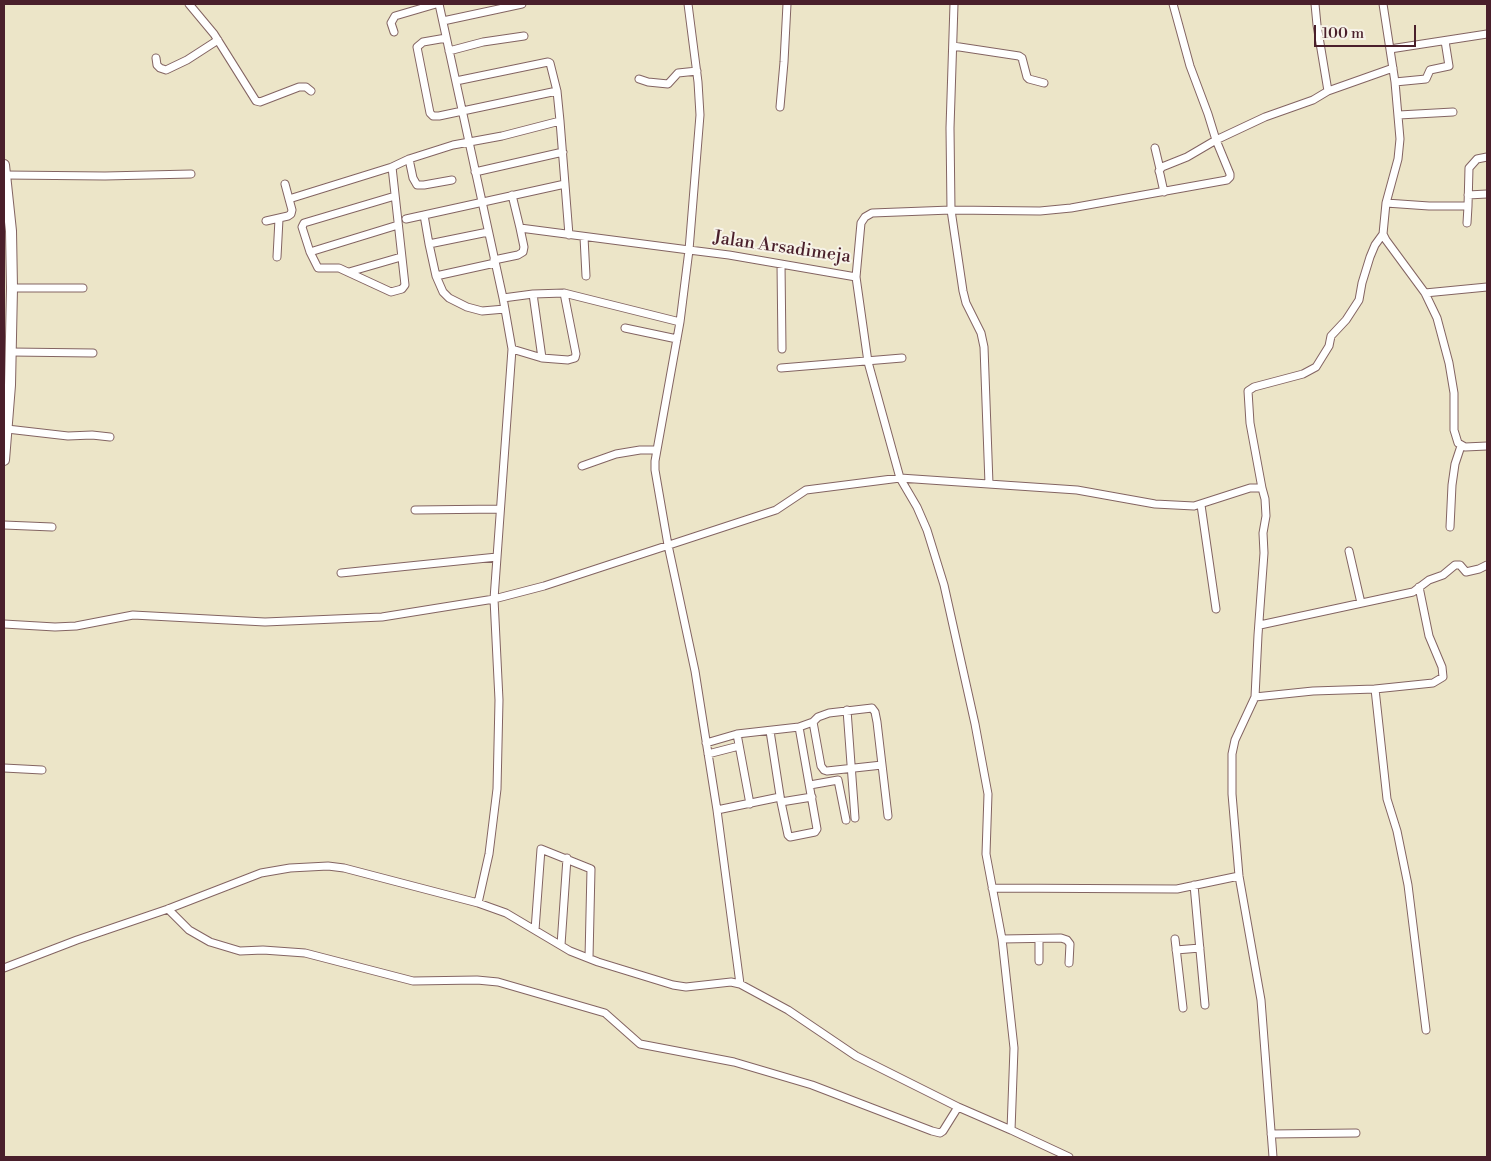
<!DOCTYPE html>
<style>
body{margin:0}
#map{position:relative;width:1491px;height:1161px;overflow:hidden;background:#ece5c8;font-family:"Libre Bodoni",serif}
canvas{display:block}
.frame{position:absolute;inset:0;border:5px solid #4a1f2b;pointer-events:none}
.scale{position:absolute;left:1314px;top:25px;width:102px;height:22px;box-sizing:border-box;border:2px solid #4a1f2b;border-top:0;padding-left:6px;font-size:15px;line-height:18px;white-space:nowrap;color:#4a1f2b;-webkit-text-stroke:4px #f7f3e8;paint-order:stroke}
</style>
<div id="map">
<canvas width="1491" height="1161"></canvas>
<div class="frame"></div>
<div class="scale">100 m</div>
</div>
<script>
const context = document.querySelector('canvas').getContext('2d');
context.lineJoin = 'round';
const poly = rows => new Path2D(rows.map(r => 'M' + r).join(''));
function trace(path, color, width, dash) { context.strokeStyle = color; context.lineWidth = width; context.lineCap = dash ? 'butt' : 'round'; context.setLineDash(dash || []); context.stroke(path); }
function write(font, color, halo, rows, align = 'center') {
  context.font = font + ' "Libre Bodoni",serif'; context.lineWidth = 4; context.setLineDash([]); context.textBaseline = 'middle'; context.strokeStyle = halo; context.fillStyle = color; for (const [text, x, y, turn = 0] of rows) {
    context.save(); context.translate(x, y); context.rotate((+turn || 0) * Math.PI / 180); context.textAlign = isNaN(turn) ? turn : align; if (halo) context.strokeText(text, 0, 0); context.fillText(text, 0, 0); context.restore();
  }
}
const minor = poly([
 [189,4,214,34,256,101,260,102,299,87,306,87,311,91],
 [439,4,503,298,512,349,494,599,499,700,497,789,489,854,478,903],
 [688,4,698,82,700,115,689,250,729,255,856,277],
 [954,4,950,128,951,210,963,291,966,303,981,333,984,347,989,484],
 [1173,4,1190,66,1208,114,1216,140,1230,174,1230,177,1227,180,1071,208,1040,211,951,210,872,213,865,217,861,223,856,277,868,362,900,478,1077,490,1155,504,1194,506,1250,488,1262,488,1265,499,1266,516,1263,533,1264,553,1258,635,1255,697,1235,740,1232,754,1232,794,1239,876,1261,1000,1273,1157],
 [1315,4,1317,25,1328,91],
 [1383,4,1395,82,1400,139,1398,159,1386,203,1383,234,1386,240,1425,293,1437,318,1449,363,1454,393,1454,430,1458,443,1465,447,1487,446],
 [443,21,522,4],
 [394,32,391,23,395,16,436,4],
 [446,38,423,42,417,47,430,113,433,116,439,116,557,91],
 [953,46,1019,56,1022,58,1027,77,1029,79,1044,83],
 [1390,49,1487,34],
 [449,51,483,42,524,36],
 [156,58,157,65,160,68,166,70,187,60,218,40],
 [639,79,648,82,668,84,678,73,697,71],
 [456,81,548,62,550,63,557,91,560,121,569,235],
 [1395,82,1426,79,1430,70,1449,66,1445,41],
 [780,107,784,62,787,4],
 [1399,115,1453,112],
 [1155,148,1160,169],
 [409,159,413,178,417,185,424,185,452,180],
 [475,172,563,152],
 [5,175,105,176,191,174],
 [285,184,289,199],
 [1164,192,1160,174,1159,171,1162,167,1187,157,1216,140,1265,117,1313,100,1328,91,1393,68],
 [512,195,520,228],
 [1468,195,1487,194],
 [395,196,304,223,302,227,310,252,398,225],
 [1386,203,1429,206,1468,206,1469,168,1477,159,1487,157],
 [424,215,429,244,488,232],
 [406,219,565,184],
 [266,221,288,216,291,214,292,210,289,199,392,167,409,159,453,145,502,136,560,121],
 [1467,223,1468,206],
 [584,237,586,276],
 [429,244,436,276,443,292,449,298,467,307,482,311,505,309],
 [310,252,318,268,339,268,391,292,402,289,405,285,392,167],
 [277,257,279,219],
 [494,260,518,255,523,252,524,247,520,228,689,250,680,322,655,461,655,470,668,545,695,671,717,810,740,984],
 [781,264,782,349],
 [349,272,401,257],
 [436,276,495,263],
 [12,288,83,288],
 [564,293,680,322],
 [1425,293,1487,287],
 [503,298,533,294,542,358],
 [625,328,677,339],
 [512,349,542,358,568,360,575,358,576,354,564,293,533,294],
 [11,352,93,353],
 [781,368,902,358],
 [7,429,68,436,92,435,110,437],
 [582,466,616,454,640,450,657,450],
 [1262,488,1250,423,1248,391,1254,387,1303,374,1316,367,1329,346,1331,336,1346,320,1359,300,1362,283,1370,257,1375,245,1383,234],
 [1201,505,1216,609],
 [415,510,500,509],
 [4,525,52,527],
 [1450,527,1452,485,1455,464,1461,446],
 [1349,551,1361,603],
 [341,573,497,557],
 [4,624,55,627,76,626,133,615,265,622,382,617,494,599,544,586,776,510,806,490,900,478,917,507,927,530,944,585,975,724,988,794,986,854,1002,939,1014,1048,1011,1130,958,1107,856,1056,788,1010,740,984,731,982,686,987,673,985,598,962,570,951,506,913,478,903,344,868,328,866,290,868,261,873,168,909,77,940,4,968],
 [1260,625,1413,592,1429,580,1443,575,1455,565,1460,565,1466,572,1479,569,1487,565],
 [1375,689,1433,683,1443,677,1442,667,1429,636,1419,587],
 [1255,697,1313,691,1375,689,1387,799,1397,831,1408,885,1426,1030],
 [847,710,855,818],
 [813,722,821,766,824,770,827,771,882,765],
 [770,731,781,802,788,835,790,837,815,832,817,829,799,727],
 [737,734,750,804],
 [706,743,737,734,799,727,813,722,818,717,829,713,872,708,875,712,877,722,888,816],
 [708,754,739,746],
 [4,768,42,770],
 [810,785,838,780,846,820],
 [781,802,812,797],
 [717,810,780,797],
 [1194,885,1205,1005],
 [992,888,1177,889,1239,876],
 [168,909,189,930,210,942,240,951,263,950,305,953,413,981,477,980,498,982,605,1013,640,1044,734,1062,812,1085,932,1131,940,1133,943,1131,958,1107],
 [535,930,541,849,591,869,589,958],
 [1002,939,1061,938,1067,940,1070,944,1069,963],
 [1039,939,1039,961],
 [1175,939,1183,1008],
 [561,945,567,858],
 [1176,950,1200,948],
 [1011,1130,1069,1157],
 [1271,1134,1356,1133]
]);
const primary = poly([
 [4,165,11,231,12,288,10,385,4,460]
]);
trace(minor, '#836462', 9);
trace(primary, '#836462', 12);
trace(minor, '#fff', 7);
trace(primary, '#fff', 10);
write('18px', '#4a1f2b', '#f7f3e8', [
 ["Jalan Arsadimeja",782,248,8]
]);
</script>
